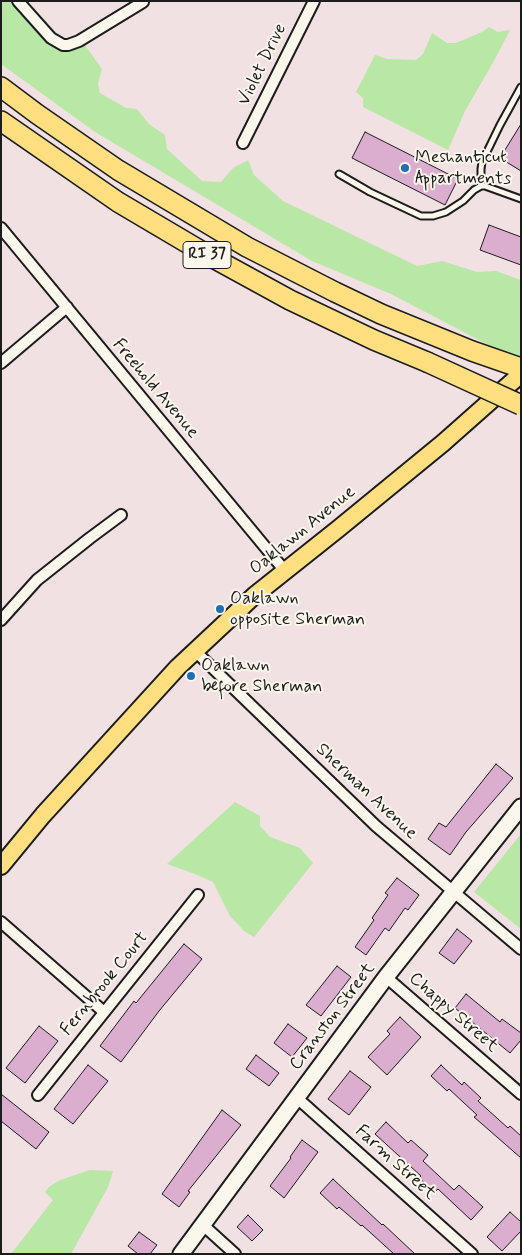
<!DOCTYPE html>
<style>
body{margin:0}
#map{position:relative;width:522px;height:1255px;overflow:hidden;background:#f1e1e3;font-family:Mynerve,sans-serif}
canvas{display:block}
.frame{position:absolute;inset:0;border:2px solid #1c1c1c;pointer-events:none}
</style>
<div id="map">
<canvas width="522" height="1255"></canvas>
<div class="frame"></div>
</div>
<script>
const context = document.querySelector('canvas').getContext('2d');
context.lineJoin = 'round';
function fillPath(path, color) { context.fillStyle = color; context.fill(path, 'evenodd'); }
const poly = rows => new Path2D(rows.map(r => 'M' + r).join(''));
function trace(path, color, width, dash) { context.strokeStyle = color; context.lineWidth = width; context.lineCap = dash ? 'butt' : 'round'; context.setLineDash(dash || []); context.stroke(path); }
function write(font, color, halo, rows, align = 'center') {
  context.font = font + ' Mynerve,sans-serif'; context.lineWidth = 4; context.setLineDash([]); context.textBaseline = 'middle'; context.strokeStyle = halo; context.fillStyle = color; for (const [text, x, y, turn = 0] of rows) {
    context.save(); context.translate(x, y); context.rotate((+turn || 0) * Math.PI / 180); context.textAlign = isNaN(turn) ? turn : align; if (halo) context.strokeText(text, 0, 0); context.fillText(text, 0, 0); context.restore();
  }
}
fillPath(poly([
 [1,1,17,1,63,46,82,41,102,69,98,84,100,93,126,108,137,109,149,124,165,135,167,149,202,181,221,182,233,168,248,160,254,175,283,201,417,266,442,261,477,272,496,271,521,280,521,362,391,294,312,261,95,132,1,64],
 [489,27,498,32,510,30,495,59,465,111,448,150,363,107,363,98,356,92,375,55,387,59,416,60,423,54,432,33,447,43,456,43,482,32],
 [235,802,260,816,260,826,270,837,300,848,313,863,254,937,244,931,230,916,213,882,195,874,167,864],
 [521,834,521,929,474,892],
 [90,1170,113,1171,108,1187,71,1254,11,1254,53,1200,45,1192,49,1187,60,1180]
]), '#b8e7a6');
const building = poly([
 [521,124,521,171,500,158,521,124],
 [365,132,458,179,445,205,352,158,365,132],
 [489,225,521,237,521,265,480,250,489,225],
 [496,764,513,778,466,832,450,855,428,839,439,823,446,827,496,764],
 [397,878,419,895,408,910,405,908,389,931,385,928,366,955,355,947,374,920,372,918,388,895,385,893,397,878],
 [457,929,472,941,454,964,439,953,457,929],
 [184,944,202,959,159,1011,121,1062,100,1046,134,1001,136,1003,184,944],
 [337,966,351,977,321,1016,306,1005,337,966],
 [466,994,500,1022,502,1019,521,1033,521,1040,510,1053,455,1008,466,994],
 [400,1017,421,1037,387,1075,368,1057,390,1034,387,1031,400,1017],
 [288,1024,307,1038,292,1057,274,1043,288,1024],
 [39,1026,58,1041,25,1083,6,1068,39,1026],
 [256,1055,279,1073,269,1086,246,1069,256,1055],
 [88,1065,108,1081,73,1124,54,1109,88,1065],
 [441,1065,462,1085,464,1082,481,1098,478,1101,508,1128,510,1126,521,1136,521,1158,474,1117,477,1115,449,1089,447,1091,431,1076,441,1065],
 [350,1071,371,1087,349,1115,328,1099,350,1071],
 [1,1094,49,1132,36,1149,1,1121,1,1094],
 [222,1110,241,1125,188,1191,190,1192,179,1207,162,1194,222,1110],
 [386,1122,408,1143,411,1140,428,1155,423,1161,454,1190,459,1185,483,1207,471,1220,438,1189,435,1192,419,1178,421,1176,375,1134,386,1122],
 [302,1140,318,1152,284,1198,270,1186,291,1158,290,1157,302,1140],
 [333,1179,382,1225,383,1224,415,1254,394,1254,362,1225,361,1226,339,1207,337,1209,320,1193,333,1179],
 [510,1212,521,1222,521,1231,502,1251,487,1237,510,1212],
 [248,1215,263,1230,252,1241,237,1227,248,1215],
 [139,1232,157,1245,150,1254,138,1254,128,1246,139,1232]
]);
fillPath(building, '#dbadcf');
trace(building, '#1c1c1c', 1);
const lane = poly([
 [339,174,370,192,421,216,433,216,446,212,463,201,474,190,481,186,485,186,521,199],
 [481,186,481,169,482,162,500,125,521,87]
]);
const street = poly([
 [18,1,51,38,63,45,68,45,79,41,143,2],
 [243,143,314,1],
 [1,228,285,571],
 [1,363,67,307],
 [1,620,37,580,90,538,121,515],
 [195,651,376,826,521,949],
 [1,922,104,1012],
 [386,977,521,1094],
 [38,1095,198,895],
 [296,1097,472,1254],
 [203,1225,235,1254]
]);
const secondary = poly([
 [181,1254,386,977,521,807]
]);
const primary = poly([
 [1,866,43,815,178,667,255,595,338,529,443,443,521,374]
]);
const highway = poly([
 [1,87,37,114,118,170,247,247,335,292,381,314,472,351,521,368],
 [1,121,118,202,206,254,290,300,374,340,427,362]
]);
trace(lane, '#1c1c1c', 9);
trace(street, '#1c1c1c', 14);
trace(secondary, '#1c1c1c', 19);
trace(primary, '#1c1c1c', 20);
trace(highway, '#1c1c1c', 22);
trace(lane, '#fbf7ec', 5);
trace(street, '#fbf7ec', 10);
trace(secondary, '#fbf7ec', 15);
trace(primary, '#ffdf80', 16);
trace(highway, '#ffdf80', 19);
const highwayBridge = poly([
 [427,362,521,405]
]);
trace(highwayBridge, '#1c1c1c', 22, []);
trace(highwayBridge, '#ffdf80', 19);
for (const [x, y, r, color] of [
 [405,168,5,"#1f6fb2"],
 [220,609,5,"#1f6fb2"],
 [191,676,5,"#1f6fb2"]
]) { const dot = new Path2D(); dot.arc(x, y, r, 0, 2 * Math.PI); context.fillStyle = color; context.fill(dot); trace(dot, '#fbf7ec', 2); }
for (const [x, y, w] of [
 [207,255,48]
]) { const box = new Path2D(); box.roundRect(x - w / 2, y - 13.5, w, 27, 4); context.fillStyle = '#fbf7ec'; context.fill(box); trace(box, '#1c1c1c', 1); }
write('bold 16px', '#1c1c1c', null, [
 ["RI 37",207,255]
]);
write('18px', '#1c1c1c', '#fbf7ec', [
 ["Violet Drive",263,65,-64],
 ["Freehold Avenue",155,389,50],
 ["Oaklawn Avenue",303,531,-39],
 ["Sherman Avenue",366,792,43],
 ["Fernbrook Court",105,984,-51],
 ["Chappy Street",453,1013,41],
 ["Cranston Street",333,1017,-53],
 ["Farm Street",395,1163,42]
]);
write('18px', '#1c1c1c', '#fbf7ec', [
 ["Meshanticut",415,158],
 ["Appartments",415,179],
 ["Oaklawn",230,599],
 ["opposite Sherman",230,620],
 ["Oaklawn",201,666],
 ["before Sherman",201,687]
], 'left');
</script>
